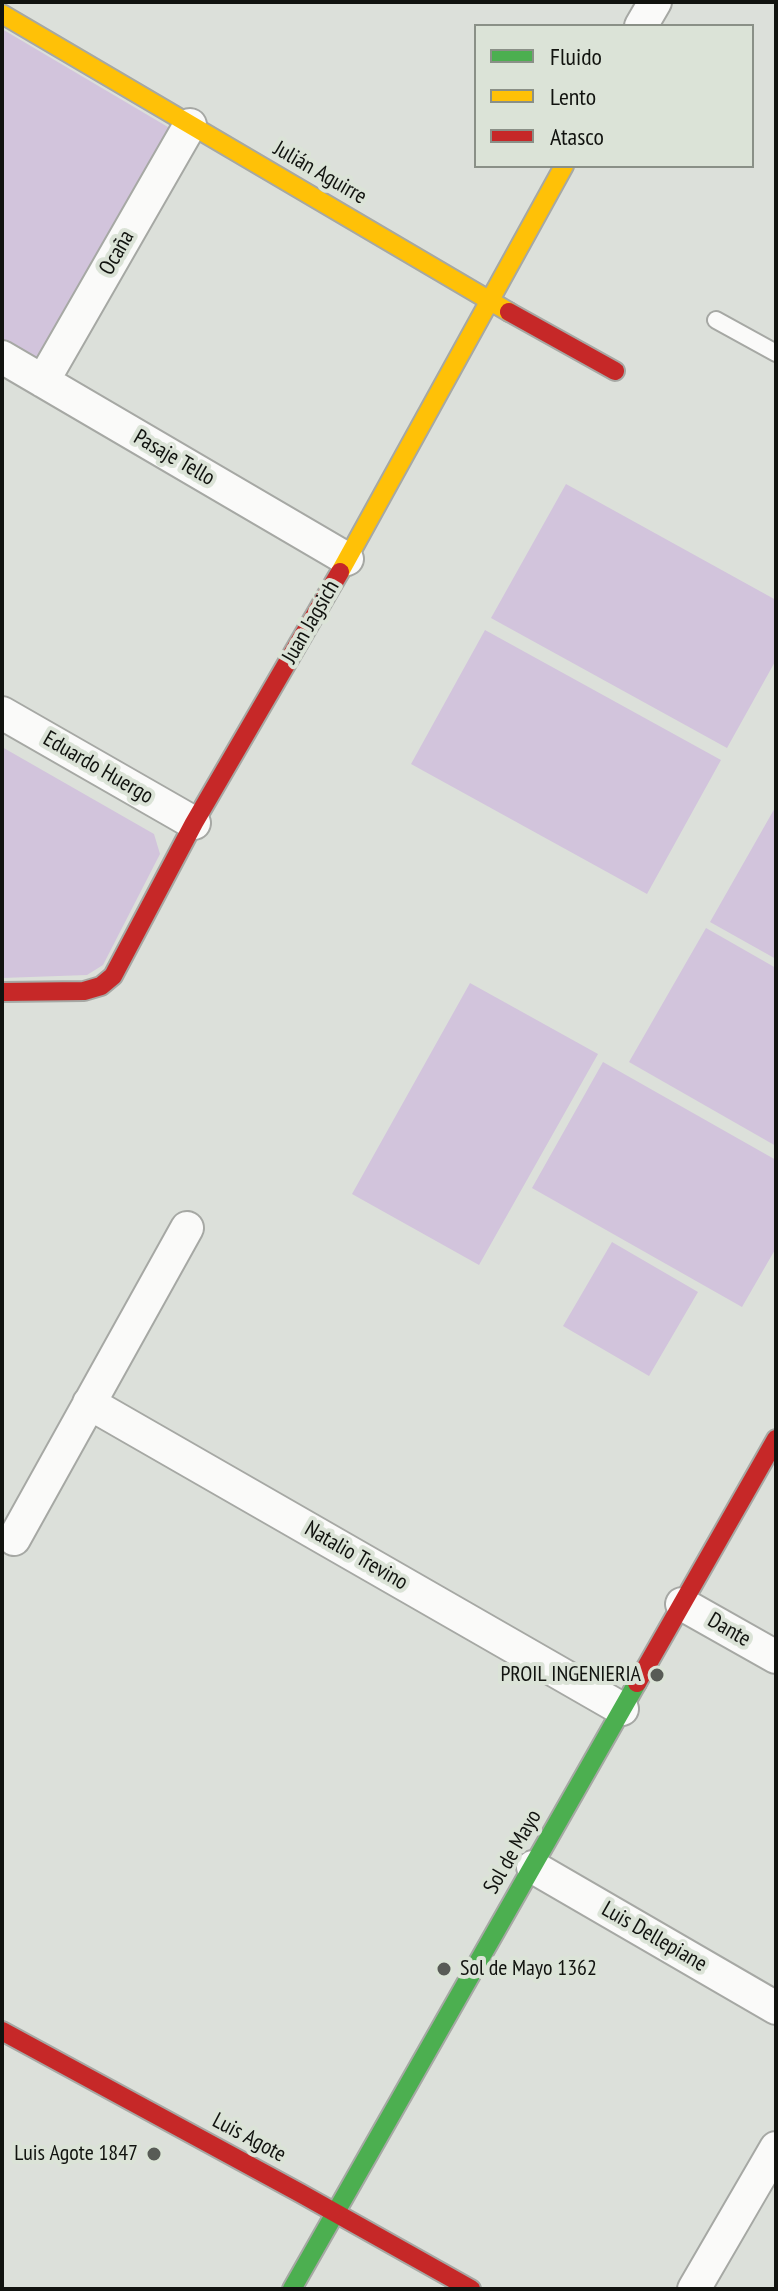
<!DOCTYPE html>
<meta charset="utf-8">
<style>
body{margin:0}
#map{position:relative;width:778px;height:2291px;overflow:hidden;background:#dce0da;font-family:"PT Sans Narrow",sans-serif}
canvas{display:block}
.frame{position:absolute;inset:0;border:4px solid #11130f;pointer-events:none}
.legend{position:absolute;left:474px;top:24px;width:280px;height:144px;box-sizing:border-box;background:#dbe3d7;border:2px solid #8a9087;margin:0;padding:10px 14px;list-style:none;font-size:24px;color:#11130f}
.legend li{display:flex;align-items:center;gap:16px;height:40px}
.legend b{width:40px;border:2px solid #8a9087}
</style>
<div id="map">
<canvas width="778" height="2291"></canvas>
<div class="frame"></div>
<ul class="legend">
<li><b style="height:10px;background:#4caf50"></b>Fluido</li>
<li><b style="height:10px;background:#ffc107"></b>Lento</li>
<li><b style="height:10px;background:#c62828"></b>Atasco</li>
</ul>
</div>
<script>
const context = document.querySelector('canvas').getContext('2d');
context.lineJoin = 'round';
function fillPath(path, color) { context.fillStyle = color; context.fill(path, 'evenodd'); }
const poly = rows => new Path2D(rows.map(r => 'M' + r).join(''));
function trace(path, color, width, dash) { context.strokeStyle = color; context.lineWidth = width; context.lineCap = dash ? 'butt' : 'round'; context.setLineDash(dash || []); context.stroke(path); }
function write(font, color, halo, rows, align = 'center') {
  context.font = font + ' "PT Sans Narrow",sans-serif'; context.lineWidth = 8; context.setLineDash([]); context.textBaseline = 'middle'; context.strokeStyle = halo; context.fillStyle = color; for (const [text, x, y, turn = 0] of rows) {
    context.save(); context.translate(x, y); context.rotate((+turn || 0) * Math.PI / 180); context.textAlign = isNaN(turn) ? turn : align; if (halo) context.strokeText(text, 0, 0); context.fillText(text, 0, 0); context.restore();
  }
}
fillPath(poly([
 [2,29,173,130,34,362,2,343],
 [566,484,776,600,776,660,727,748,491,618],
 [485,630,721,760,647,894,411,764],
 [2,747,154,834,160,854,103,965,87,975,2,978],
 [776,806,776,959,710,922],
 [706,928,776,968,776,1146,629,1062],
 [470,983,598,1054,479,1265,352,1194],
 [603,1062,776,1160,776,1248,742,1307,532,1188],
 [612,1242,698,1292,649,1376,563,1326]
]), '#d2c4dc');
const lane = poly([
 [716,320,776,353]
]);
const street = poly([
 [641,26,655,2],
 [2,357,347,559],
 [43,381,190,125],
 [2,713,194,823],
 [89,1403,622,1709],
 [14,1539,187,1228],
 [682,1604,776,1657],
 [533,1867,776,2008],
 [694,2289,776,2148]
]);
const fast = poly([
 [292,2289,637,1683]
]);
const slow = poly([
 [2,14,509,312],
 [340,572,564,166]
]);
const jam = poly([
 [509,312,615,371],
 [2,992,84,991,101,986,113,976,194,823,340,572],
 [637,1683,776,1439],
 [2,2031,300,2193,471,2289]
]);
trace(lane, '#a6a8a4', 20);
trace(street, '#a6a8a4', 36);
trace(fast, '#a6a8a4', 22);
trace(slow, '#a6a8a4', 22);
trace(jam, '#a6a8a4', 22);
trace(lane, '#fafaf9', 16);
trace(street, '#fafaf9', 32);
trace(fast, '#4caf50', 18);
trace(slow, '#ffc107', 18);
trace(jam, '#c62828', 18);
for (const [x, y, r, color] of [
 [657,1675,8,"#585b56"],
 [444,1969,8,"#585b56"],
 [154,2154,8,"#585b56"]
]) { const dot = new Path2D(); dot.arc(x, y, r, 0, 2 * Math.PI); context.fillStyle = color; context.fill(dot); trace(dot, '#dbe3d7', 3); }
write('22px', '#11130f', '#dbe3d7', [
 ["Julián Aguirre",320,173,30],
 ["Ocaña",117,253,-60],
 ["Pasaje Tello",174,458,30],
 ["Juan Jagsich",311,622,-60],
 ["Eduardo Huergo",98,768,30],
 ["Natalio Trevino",356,1556,30],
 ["Dante",729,1630,30],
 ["Sol de Mayo",513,1852,-60],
 ["Luis Dellepiane",654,1937,30],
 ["Luis Agote",249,2138,28]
]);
write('22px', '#11130f', '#dbe3d7', [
 ["PROIL INGENIERIA",641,1675],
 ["Sol de Mayo 1362",460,1969,"left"],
 ["Luis Agote 1847",138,2154]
], 'right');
</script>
